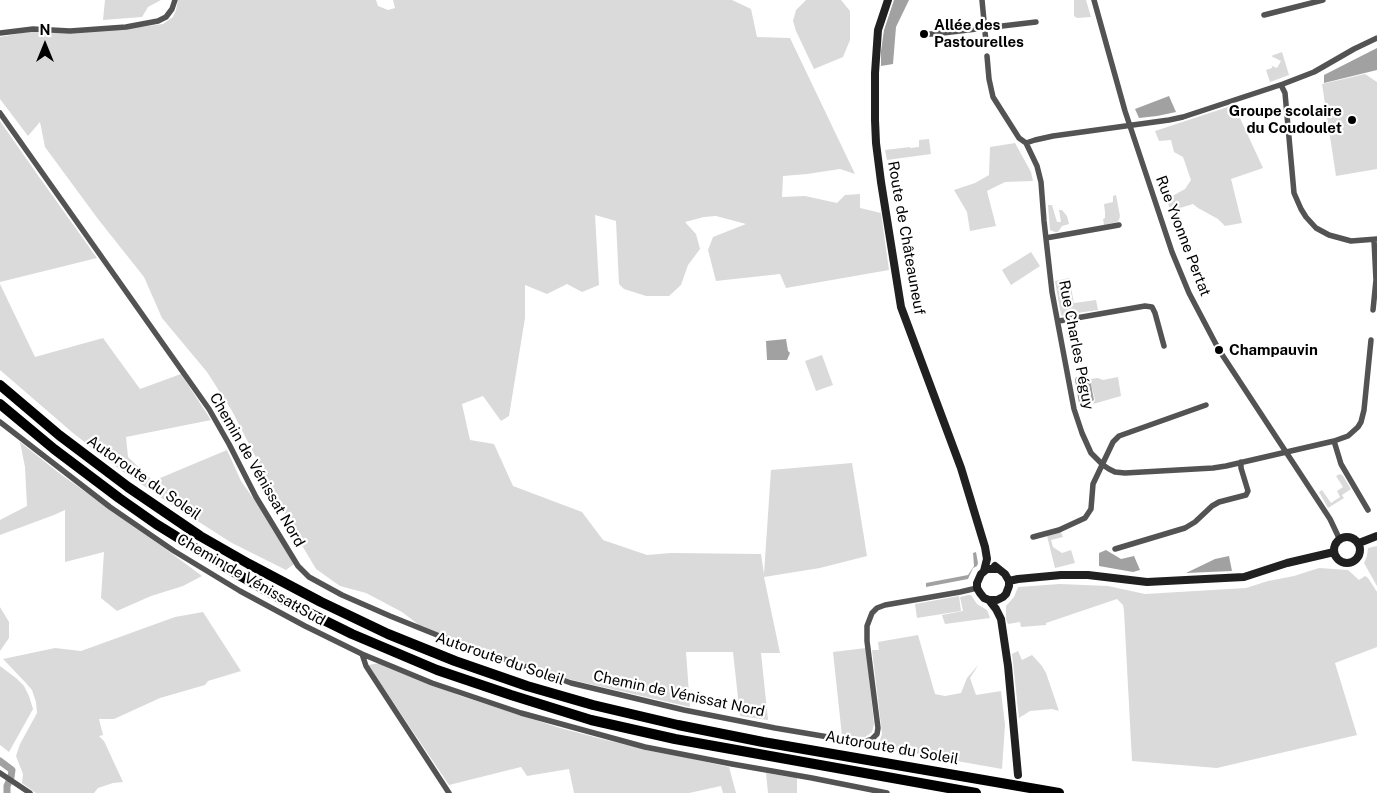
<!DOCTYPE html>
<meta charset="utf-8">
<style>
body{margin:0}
#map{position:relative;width:1377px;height:793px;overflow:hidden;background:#fff;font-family:"Public Sans",sans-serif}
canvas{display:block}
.north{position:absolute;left:20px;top:20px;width:50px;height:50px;-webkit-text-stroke:4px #fff;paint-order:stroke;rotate:0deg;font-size:14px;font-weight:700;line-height:20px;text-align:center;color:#000}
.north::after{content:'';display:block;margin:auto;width:18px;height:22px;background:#000;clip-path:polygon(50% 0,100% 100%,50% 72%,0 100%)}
</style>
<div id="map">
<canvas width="1377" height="793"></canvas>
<div class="north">N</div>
</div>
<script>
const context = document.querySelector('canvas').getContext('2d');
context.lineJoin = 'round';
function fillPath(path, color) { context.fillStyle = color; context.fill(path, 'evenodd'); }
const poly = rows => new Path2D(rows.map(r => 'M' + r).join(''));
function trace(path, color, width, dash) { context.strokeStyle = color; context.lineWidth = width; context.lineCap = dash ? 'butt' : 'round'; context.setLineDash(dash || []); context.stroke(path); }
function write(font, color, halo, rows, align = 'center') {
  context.font = font + ' "Public Sans",sans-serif'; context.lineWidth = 4.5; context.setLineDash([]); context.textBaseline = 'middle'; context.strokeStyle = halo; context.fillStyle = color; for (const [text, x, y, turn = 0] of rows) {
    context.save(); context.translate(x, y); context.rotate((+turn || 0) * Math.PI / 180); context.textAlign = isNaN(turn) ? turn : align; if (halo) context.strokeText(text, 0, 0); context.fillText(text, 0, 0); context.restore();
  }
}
fillPath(poly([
 [105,0,161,0,148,7,142,17,103,20],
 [178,0,376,0,378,6,388,10,395,8,393,0,732,0,751,9,757,37,790,38,855,174,840,169,807,174,783,176,782,197,805,196,837,203,845,195,860,194,860,208,881,213,889,270,786,288,780,274,716,281,708,250,713,237,746,224,716,216,704,217,685,222,696,234,700,249,688,265,681,285,669,296,646,296,624,289,619,284,616,221,595,215,599,285,582,292,567,284,547,294,525,285,525,318,509,416,501,421,483,396,462,404,470,440,494,444,513,486,582,512,603,540,647,555,671,553,761,554,764,574,771,470,852,463,867,556,820,568,764,577,780,653,761,653,768,720,740,716,733,652,686,652,690,707,572,680,481,650,419,625,402,612,366,593,340,586,316,569,297,537,232,411,207,372,162,318,144,277,98,219,45,147,40,122,28,136,0,99,0,37,38,30,140,27,163,24,173,17,176,10],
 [806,0,841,0,850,11,850,40,843,57,814,69,796,31,793,21,796,10],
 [1074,0,1086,0,1091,17,1077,18,1074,16],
 [1282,52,1289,75,1270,82,1266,70,1272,68,1272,66,1277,68,1281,61,1271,56],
 [1365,74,1377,82,1377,169,1336,176,1322,84],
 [1234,105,1263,168,1231,179,1242,223,1225,226,1218,219,1198,208,1193,204,1170,211,1167,199,1185,189,1191,180,1183,157,1174,152,1171,140,1159,141,1155,131],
 [0,121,37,174,97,258,0,282],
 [929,139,931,154,887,160,885,150,910,147,910,148,919,147,919,140],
 [1015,143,1031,172,1033,181,1005,182,987,191,996,226,970,231,967,212,954,190,975,183,989,175,990,147],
 [1116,195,1120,216,1119,220,1117,222,1104,225,1103,219,1105,218,1105,212,1104,204,1113,202,1113,196],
 [1048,205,1052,205,1057,222,1061,222,1059,210,1062,210,1067,216,1069,224,1062,226,1058,232,1055,232,1050,230],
 [1031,252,1040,266,1011,285,1002,270],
 [1069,278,1074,303,1096,300,1098,310,1077,313,1077,315,1065,317,1061,315,1055,281],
 [0,284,35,357,103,338,140,389,181,374,211,420,126,437,128,457,153,481,227,450,241,481,265,515,294,564,286,570,232,543,169,503,119,469,73,433,0,370],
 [822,355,833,385,816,391,805,361],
 [1118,377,1121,396,1093,404,1095,400,1090,379,1098,378,1103,380],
 [20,442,59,473,163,547,202,576,183,586,151,596,117,611,101,598,104,552,65,562,65,510,54,515,0,535,0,520,27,506,25,467],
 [1340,474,1343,476,1351,489,1342,495,1344,498,1328,508,1319,492,1322,490,1331,503,1340,497,1337,491,1343,487,1336,476],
 [1061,532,1063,537,1051,540,1053,547,1062,553,1071,550,1075,563,1055,568,1047,536],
 [1377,546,1377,586,1364,563,1367,556,1368,548],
 [1319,568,1348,570,1359,580,1365,576,1368,578,1377,592,1377,647,1335,663,1357,735,1217,768,1132,761,1124,611,1123,605,1117,599,1046,623,1046,625,1021,627,1020,622,1008,624,1006,619,1006,606,1014,597,1018,587,1060,584,1108,586,1145,594,1246,588,1268,581,1294,576],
 [968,595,971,595,977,604,987,610,990,618,945,624,942,615,963,611,960,597],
 [959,596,961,611,917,618,915,604],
 [0,607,9,622,9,638,0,651],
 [203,612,241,671,208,681,205,685,160,698,114,719,99,719,103,735,99,736,104,741,123,782,113,783,98,788,94,793,36,793,22,783,23,774,16,756,20,744,37,713,36,702,32,690,25,682,3,659,55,648,81,651,175,617],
 [918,635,935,694,945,696,961,693,967,678,979,664,970,678,976,695,1001,691,1005,725,1002,769,889,749,879,743,882,734,872,650,879,650,878,642],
 [866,648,874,724,872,732,865,737,842,736,833,652],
 [1018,651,1022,660,1032,655,1042,666,1046,673,1059,711,1052,709,1030,711,1019,718,1012,654],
 [381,663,458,695,560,728,606,740,729,767,736,793,723,793,721,786,689,793,574,793,569,769,527,776,521,767,449,785,368,665],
 [0,666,16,678,24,686,29,696,33,709,9,752,0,745],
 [766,773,797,778,797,793,768,793]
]), '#dadada');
fillPath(poly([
 [894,0,909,0,896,27,893,64,881,66,881,51,884,30],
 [1377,48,1377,70,1324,83,1324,75],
 [1169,96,1176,112,1157,116,1139,118,1135,109],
 [786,339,788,351,790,353,787,360,767,360,766,341],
 [1086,376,1088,377,1091,384,1094,400,1090,403,1083,405,1079,403,1075,380,1076,377],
 [1106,550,1121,559,1134,556,1140,570,1133,572,1099,566,1099,553],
 [976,552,978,563,977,566,973,568,968,579,926,587,926,583,968,575,974,566,973,553],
 [1229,556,1232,571,1186,573,1215,559]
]), '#a1a1a1');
trace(poly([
 [0,761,12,770,11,777,7,786,7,793]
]), '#a1a1a1', 7);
trace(poly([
 [982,0,986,42],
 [1094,0,1125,111,1172,252,1189,293,1219,350,1330,519,1339,538],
 [1264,15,1323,0],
 [0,33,33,29,70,31,126,27,158,21,166,17,172,9,175,0],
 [923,34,934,34,1036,22],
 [987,56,989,79,993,97,1019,138,1026,143],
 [1281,85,1285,93,1294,193,1301,209,1306,217,1316,228,1329,235,1351,241,1377,239],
 [0,113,209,409,229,444,256,497,298,566,309,577,342,595,390,616,437,635,571,683,684,710,775,728,858,742,866,741,872,739,877,734,878,728,867,641,867,626,872,613,877,608,885,605,960,592,977,588],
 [1046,238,1119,225],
 [1373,310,1376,280,1374,240],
 [1059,321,1145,306,1152,307,1155,313,1164,346],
 [1371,340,1364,410,1361,422,1358,427,1348,436,1334,441,1226,466,1213,468,1125,473,1115,472,1109,469,1103,465,1091,453,1082,433,1074,409,1052,292,1044,221,1041,182,1037,166,1026,143,1035,140,1053,136,1169,120,1183,117,1283,84,1314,72,1354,49,1377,38],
 [0,422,110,507,174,551,240,591,305,626,362,654,366,666,449,793],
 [1334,441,1341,464,1368,510],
 [1033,537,1059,530,1085,518,1091,509,1093,484,1113,442,1119,436,1206,405],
 [1115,549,1185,528,1195,522,1212,506,1219,502,1246,495,1248,491,1241,468,1241,462],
 [362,654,432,683,521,713,645,747,732,764,812,778,887,793],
 [0,773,30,793]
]), '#535353', 5.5);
trace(poly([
 [888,0,878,30,875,73,875,120,876,143,881,182,901,307,961,468,985,547,987,559,984,571],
 '1334 550a13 13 0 1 1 26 0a13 13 0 1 1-26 0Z',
 [1359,543,1377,536],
 [998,569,987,569,981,574,977,583,977,588,980,593,984,598,989,600,996,609,1001,619,1008,666,1018,775],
 [1009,581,1018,579,1061,575,1088,575,1147,582,1244,577,1287,563,1334,552],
 [989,600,997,600,1003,597,1006,594,1009,586,1009,581,1005,574,995,566]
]), '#202020', 8);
trace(poly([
 [0,385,59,435,128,487,200,536,249,564,321,602,388,634,455,661,527,686,593,705,678,725,763,742,1059,793],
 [0,404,54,449,119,498,156,524,237,574,281,599,352,634,437,670,511,695,591,720,675,739,976,793]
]), '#000', 10);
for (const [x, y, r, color] of [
 [924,34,5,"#000"],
 [1352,120,5,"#000"],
 [1219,350,5,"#000"]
]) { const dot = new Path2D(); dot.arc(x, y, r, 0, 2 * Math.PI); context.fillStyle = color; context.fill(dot); trace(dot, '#fff', 2); }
write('bold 15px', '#000', '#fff', [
 ["Allée des",934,25],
 ["Pastourelles",934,42],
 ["Groupe scolaire",1342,111,"right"],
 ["du Coudoulet",1342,128,"right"],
 ["Champauvin",1229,350]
], 'left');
write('15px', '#000', '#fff', [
 ["Rue Yvonne Pertat",1183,236,69],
 ["Route de Châteauneuf",906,238,80],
 ["Rue Charles Péguy",1076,345,79],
 ["Chemin de Vénissat Nord",257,470,60],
 ["Autoroute du Soleil",144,478,35],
 ["Chemin de Vénissat Sud",251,580,30],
 ["Autoroute du Soleil",500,659,19],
 ["Chemin de Vénissat Nord",679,694,12],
 ["Autoroute du Soleil",892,748,10]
]);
</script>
